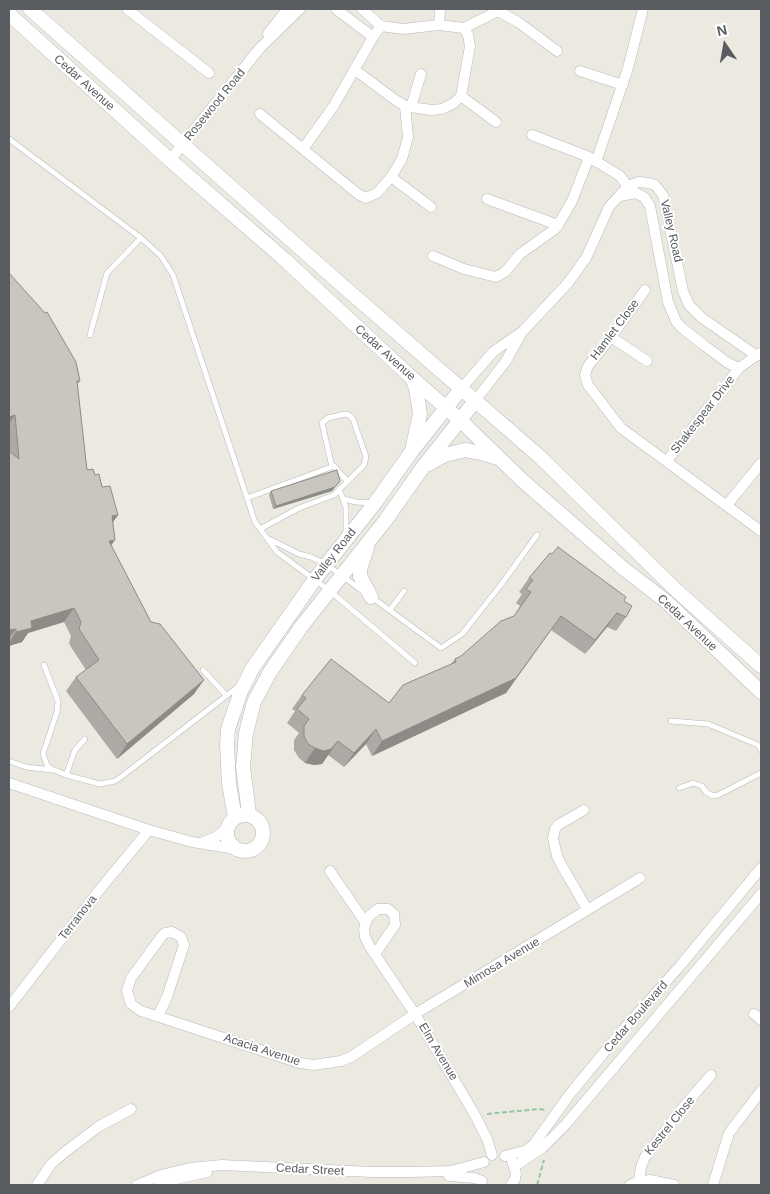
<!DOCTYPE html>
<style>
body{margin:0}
#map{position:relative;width:770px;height:1194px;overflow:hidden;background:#eceae0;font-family:Helvetica,sans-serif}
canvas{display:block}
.frame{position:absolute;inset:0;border:10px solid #595d61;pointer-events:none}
.north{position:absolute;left:700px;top:20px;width:50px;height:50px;-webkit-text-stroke:4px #fff;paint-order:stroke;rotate:348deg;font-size:14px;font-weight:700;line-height:20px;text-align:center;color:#595d61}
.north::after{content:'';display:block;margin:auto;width:18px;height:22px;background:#595d61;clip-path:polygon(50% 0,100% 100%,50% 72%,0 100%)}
</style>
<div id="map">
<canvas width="770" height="1194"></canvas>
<div class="frame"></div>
<div class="north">N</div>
</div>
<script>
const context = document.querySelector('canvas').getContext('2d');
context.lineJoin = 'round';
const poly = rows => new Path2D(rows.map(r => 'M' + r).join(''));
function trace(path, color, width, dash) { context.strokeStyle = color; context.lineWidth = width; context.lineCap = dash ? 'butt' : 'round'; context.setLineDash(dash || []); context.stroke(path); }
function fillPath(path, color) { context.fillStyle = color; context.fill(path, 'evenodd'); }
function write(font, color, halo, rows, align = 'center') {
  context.font = font + ' Helvetica,sans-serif'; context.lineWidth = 4; context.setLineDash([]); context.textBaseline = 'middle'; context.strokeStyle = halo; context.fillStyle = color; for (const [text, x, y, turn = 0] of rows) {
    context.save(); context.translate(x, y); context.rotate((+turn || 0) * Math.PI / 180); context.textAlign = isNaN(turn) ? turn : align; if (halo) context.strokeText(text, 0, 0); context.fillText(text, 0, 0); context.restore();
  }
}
const lane = poly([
 [9,139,141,238,161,256,173,275,255,522,277,552,330,591,415,663],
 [90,335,107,273,141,238],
 [340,491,346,508,346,534],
 [247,498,334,466,347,481],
 [344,499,356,502,373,503],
 [260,529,299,508,334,495,364,465,366,457,353,419,349,415,345,414,328,418,322,423,332,467],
 [269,539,299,554,311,557,326,564,364,592],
 [373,598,441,648,462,634,500,586,537,535],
 [390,610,404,591],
 [44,665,58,701,57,712,43,754,47,765,50,768,66,775,100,784,115,781,121,777,239,686],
 [203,670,226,695],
 [671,721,708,724,758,745,761,750],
 [9,761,26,767,52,770],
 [66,775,75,750,85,739],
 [679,788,693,783,702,786,706,792,713,796,718,795,761,773]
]);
const street = poly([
 [127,9,209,73],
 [336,9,373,37],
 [362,9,381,26,403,29,439,25,464,28,498,11,518,22,557,51],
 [439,25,440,9],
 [268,34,287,9],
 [355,70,394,99,405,106,411,107,421,74],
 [580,71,623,85],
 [461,96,496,122],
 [411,107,431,110,442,109,454,103,461,96,470,46,468,35,464,28],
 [260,114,358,194,366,198,377,193,391,177,402,159,408,137,405,106],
 [532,135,589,157,620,176,632,192],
 [303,149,333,107,373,37,381,26],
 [170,160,260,48,300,9],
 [596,162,628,68,643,9],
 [391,177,431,207],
 [620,196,636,193,644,197,650,206,668,302,676,321,681,327,705,346,728,363,739,368],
 [487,199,558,225,572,201,589,157],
 [433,256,464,269,496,277,505,272,520,254,555,229,558,225],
 [645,290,611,337,588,366,585,375,588,385,621,428,761,531],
 [611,337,647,361],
 [461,389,493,352,523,331,568,283,586,258,609,207,628,186,639,182,649,183,655,185,663,195,683,291,689,305,702,318,757,356],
 [475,401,506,361,522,332],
 [667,461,739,368,760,353],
 [727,505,761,463],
 [9,783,149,830,192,842,236,849],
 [584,810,558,825,555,829,553,838,557,856,562,866,587,909],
 [201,843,216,837,226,829],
 [330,871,365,922],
 [375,954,395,925,394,914,388,909,378,909,368,917,364,929,365,937,370,947,415,1014,475,1115,487,1139,492,1155],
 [9,1007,101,888,149,830],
 [754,1014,761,1020],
 [158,1016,167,997,184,945,181,937,172,932,165,933,162,936,131,978,127,991,131,1004,141,1011,300,1063,314,1065,341,1061,351,1057,415,1014,640,878],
 [505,1156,527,1150,534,1144,570,1094,620,1033,680,966,761,868],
 [515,1166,542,1148,566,1124,761,894],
 [449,1176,475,1178,482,1181],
 [639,1181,641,1167,645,1157,680,1111,711,1075],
 [37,1185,51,1164,65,1152,98,1127,131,1109],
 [137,1185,161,1175,190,1168,222,1165,371,1172,410,1172,451,1171,484,1162],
 [159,1185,176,1179,207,1172],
 [511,1185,515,1179,516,1173,512,1161],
 [630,1185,639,1181,650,1180,674,1185],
 [713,1185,729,1133,761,1091]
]);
const secondary = poly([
 [30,9,344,287,539,456,677,591,761,666],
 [9,14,170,160,284,259,412,378,460,420,523,481,624,569,667,602,761,692],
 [412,378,416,388,420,414,413,446],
 [429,464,445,455,465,450,482,453,498,458],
 [367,548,360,570,360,576,371,597],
 [249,814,243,767,246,733,254,702,270,672,301,627,385,521,423,467,475,401],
 '227 833a18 18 0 1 1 36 0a18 18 0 1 1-36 0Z',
 [235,817,229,784,227,745,228,729,241,691,252,669,315,579,375,503,412,451,461,389]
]);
trace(lane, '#b6b9bd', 6);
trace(street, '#b6b9bd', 11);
trace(secondary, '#b6babf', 15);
trace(poly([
 [487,1114,539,1109,545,1110],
 [537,1185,544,1160]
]), '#96c5a3', 2, [5, 2.5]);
trace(lane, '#fff', 5);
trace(street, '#fff', 10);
trace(secondary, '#fff', 14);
fillPath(poly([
 [9,273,80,381,77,385,87,470,95,475,118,515,113,522,111,545,151,622,194,694,117,759,66,691,76,677,86,670,71,647,69,643,71,636,64,622,28,633,22,642,9,646],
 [340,481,332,491,273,509,269,495,271,491],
 [529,578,624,601,626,617,616,631,607,627,585,654,551,630,506,693,372,756,366,744,344,767,328,755,322,764,314,765,305,763,299,758,294,750,294,740,299,733,287,723,295,711,292,709,302,695,389,703,451,664,455,659,461,656,514,616,520,606,516,603,522,594,519,592]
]), '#adaaa5');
fillPath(poly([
 [15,415,9,423,9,417],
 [340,481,332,491,273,509,276,506],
 [118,515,108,529,112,516],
 [115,540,105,554,109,541],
 [74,608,64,622,28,633,22,642,9,646,9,643,16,632,31,621],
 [617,613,607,627,585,654,595,640],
 [16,629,9,638,9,630],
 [551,630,506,693,372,756,382,741],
 [204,680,194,694,117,759,127,744],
 [376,729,366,744,344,767,354,753],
 [338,741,322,764,314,765,305,763,315,748]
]), '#8d8b86');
const building = poly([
 [9,273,45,313,47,312,76,362,80,381,77,381,87,470,93,469,95,475,99,474,102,487,110,486,118,515,112,516,115,540,109,541,151,622,160,624,204,680,127,744,76,677,99,660,81,632,79,629,81,622,74,608,31,621,32,628,16,632,16,629,9,630,9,451,19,459,15,415,9,417,9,273],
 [337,470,340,481,335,487,276,506,271,491,337,470],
 [558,547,626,597,624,601,632,606,626,617,617,613,595,640,561,616,516,678,382,741,376,729,354,753,338,741,331,749,324,751,315,748,308,744,304,736,304,726,309,719,297,709,306,698,302,695,331,659,389,703,403,685,456,662,455,659,461,656,501,621,514,616,531,592,526,589,533,580,529,578,550,553,552,554,558,547]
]);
fillPath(building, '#c9c6c0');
trace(building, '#8d8b86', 1);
write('12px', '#595d61', '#fff', [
 ["Cedar Avenue",84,83,42],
 ["Rosewood Road",215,105,-51],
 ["Valley Road",671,231,77],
 ["Hamlet Close",615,330,-53],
 ["Cedar Avenue",385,353,42],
 ["Shakespear Drive",703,415,-52],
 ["Valley Road",334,555,-52],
 ["Cedar Avenue",687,623,43],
 ["Terranova",78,918,-52],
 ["Mimosa Avenue",502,963,-31],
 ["Cedar Boulevard",636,1017,-49],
 ["Acacia Avenue",262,1050,18],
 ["Elm Avenue",438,1052,59],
 ["Kestrel Close",670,1126,-51],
 ["Cedar Street",310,1170,3]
]);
</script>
